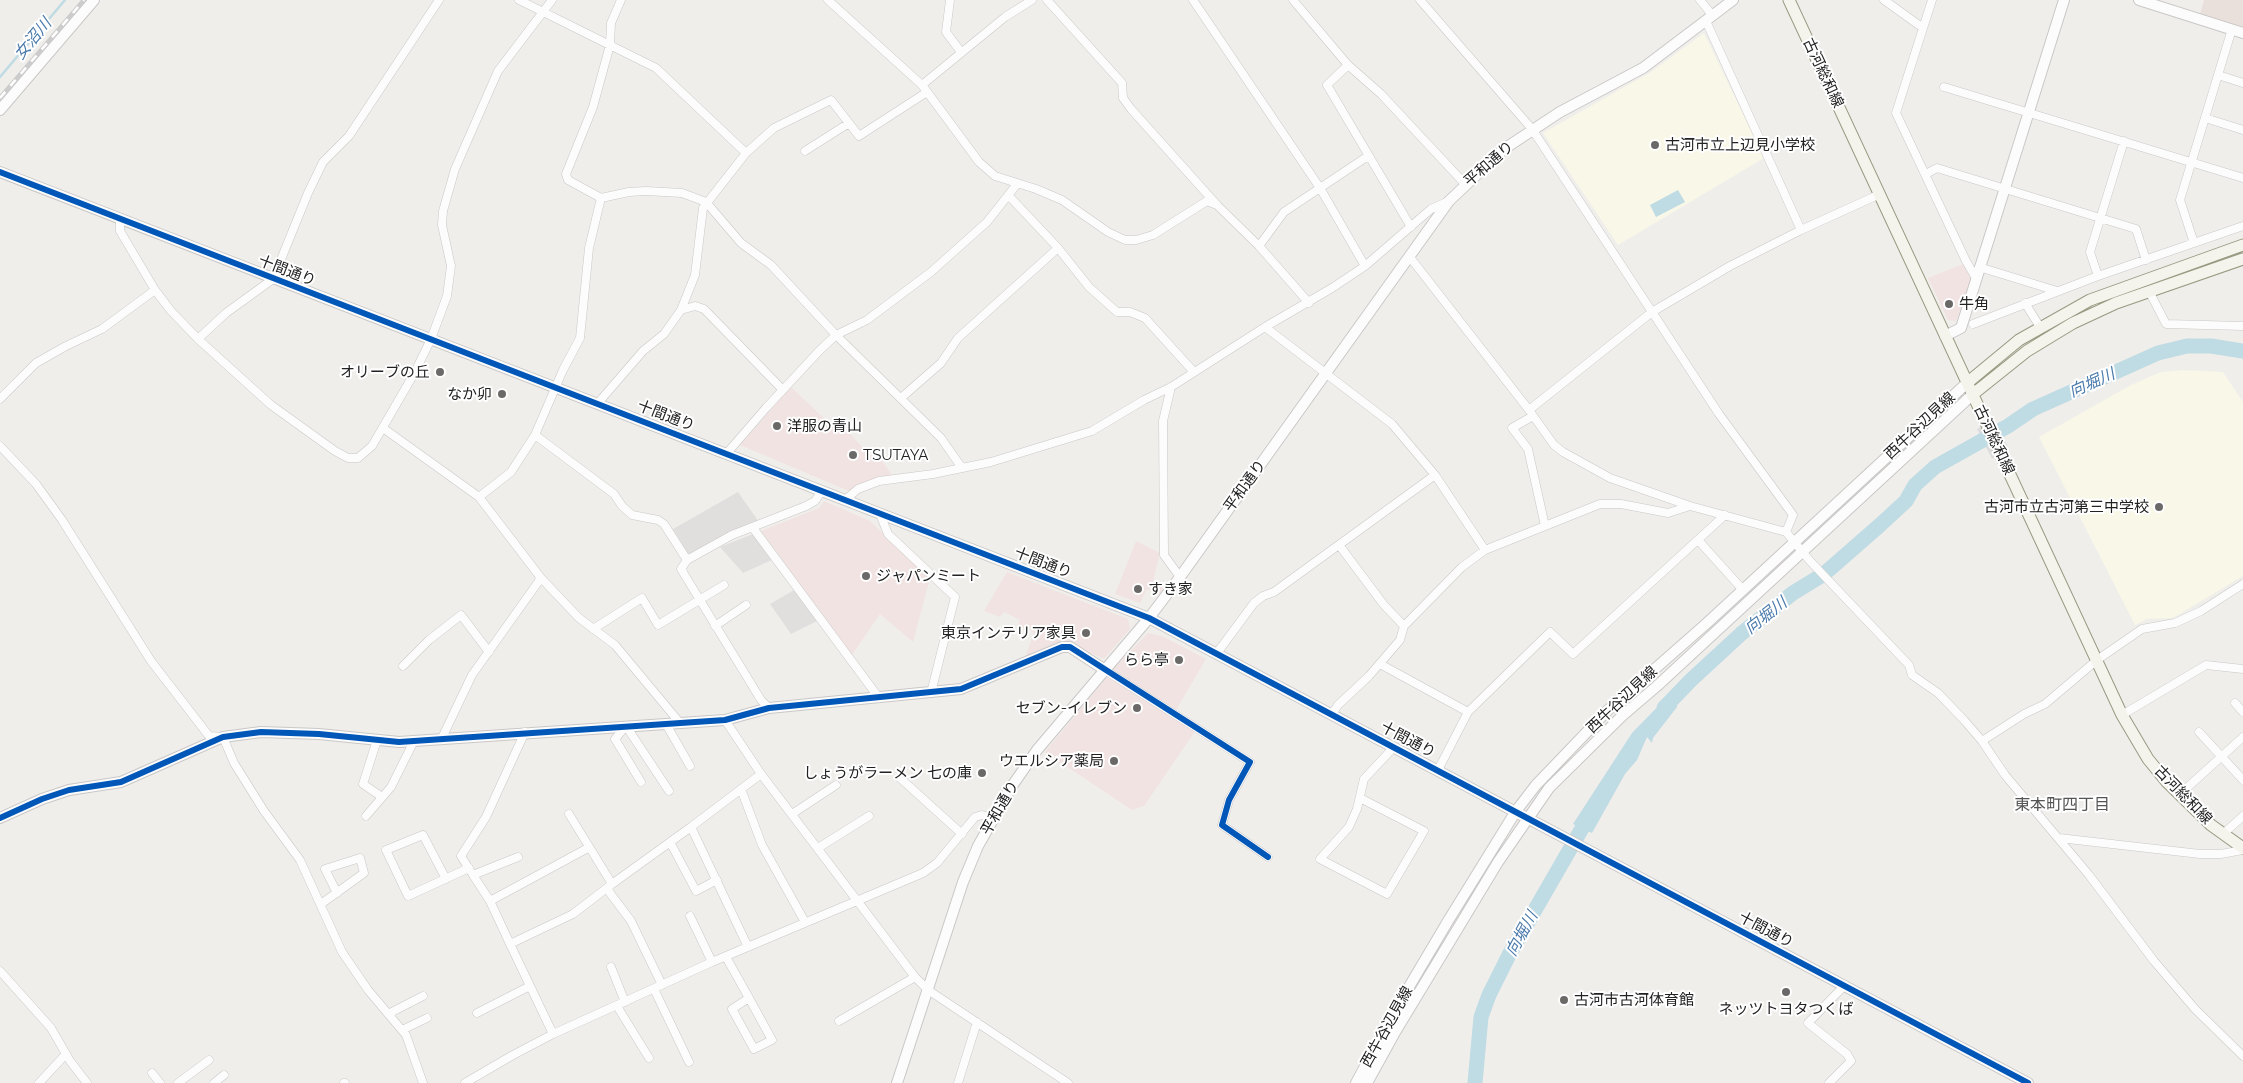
<!DOCTYPE html>
<meta charset="utf-8">
<style>
body{margin:0}
canvas{display:block;background:#f0eeeb}
</style>
<canvas width="2243" height="1083"></canvas>
<script>
const context = document.querySelector('canvas').getContext('2d');
context.lineJoin = 'round';
function fillPath(path, color) { context.fillStyle = color; context.fill(path, 'evenodd'); }
const poly = rows => new Path2D(rows.map(r => 'M' + r).join(''));
function trace(path, color, width, dash) { context.strokeStyle = color; context.lineWidth = width; context.lineCap = dash ? 'butt' : 'round'; context.setLineDash(dash || []); context.stroke(path); }
function write(font, color, halo, rows, align = 'center') {
  context.font = font + ' Raleway,"Noto Sans JP",sans-serif'; context.lineWidth = 4; context.setLineDash([]); context.textBaseline = 'middle'; context.strokeStyle = halo; context.fillStyle = color; for (const [text, x, y, turn = 0] of rows) {
    context.save(); context.translate(x, y); context.rotate((+turn || 0) * Math.PI / 180); context.textAlign = isNaN(turn) ? turn : align; if (halo) context.strokeText(text, 0, 0); context.fillText(text, 0, 0); context.restore();
  }
}
fillPath(poly([
 [1963,264,1972,280,1956,321,1948,320,1928,278],
 [791,387,841,434,847,430,870,456,876,452,892,475,869,480,849,491,740,445],
 [824,501,870,521,930,578,913,642,880,614,852,655,761,531,819,508],
 [1136,541,1160,553,1153,582,1164,589,1160,596,1147,589,1140,603,1115,594],
 [1007,572,1128,619,1130,629,1104,659,1072,644,1056,643,1025,658,1034,632,1018,626,1020,620,1004,612,1000,617,984,611],
 [1148,633,1162,636,1206,659,1176,710,1114,673,1113,669],
 [1111,676,1196,730,1144,806,1132,810,1045,752,1107,677]
]), '#f1e3e1');
fillPath(poly([
 [1704,33,1764,158,1618,245,1543,133,1651,72],
 [2183,370,2223,372,2243,402,2243,576,2173,618,2147,619,2135,625,2039,437,2131,385,2161,372]
]), '#f8f7e8');
fillPath(poly([
 [2204,0,2243,0,2243,27,2200,14]
]), '#eae0db');
fillPath(poly([
 [738,492,759,522,689,555,673,529],
 [753,534,772,560,743,573,720,547],
 [794,590,817,621,791,634,770,604]
]), '#e0dfde');
fillPath(poly([
 [1678,190,1685,202,1656,217,1650,205],
 [1670,694,1677,695,1677,707,1653,738,1652,743,1647,737,1637,760,1625,774,1592,833,1573,824,1632,733]
]), '#bfdbe3');
fillPath(poly([
 [1994,419,2009,449,1992,459,1977,429]
]), '#dedddd');
trace(poly([
 [0,77,65,0]
]), '#bfdbe3', 2.5);
trace(poly([
 [1664,708,1691,680,1742,633,1793,593,1824,574,1880,525,1906,501,1915,485,1935,467,2008,426,2033,409,2158,353,2187,346,2211,346,2243,351],
 [1475,1083,1481,1017,1489,995,1509,955,1592,811]
]), '#bfdbe3', 15);
const minor = poly([
 [519,0,656,68,746,153],
 [828,0,922,85,979,162,995,176,1036,189,1062,200,1108,232,1125,240,1136,240,1153,235,1207,201,1217,205],
 [950,0,946,32,961,52],
 [1047,0,1122,83,1123,98,1131,109,1217,205,1259,246,1309,303],
 [1193,0,1320,188,1365,266],
 [1293,0,1348,65,1381,94,1465,184],
 [1420,0,1532,129,1719,414,1793,515,1786,532],
 [1700,0,1713,16],
 [1884,0,1923,28],
 [1932,0,1896,113,1966,261,1976,278],
 [1706,21,1801,230],
 [1348,65,1327,85,1411,227],
 [2218,75,2243,83],
 [922,85,1005,17,1032,0],
 [1944,87,2243,178],
 [2205,118,2243,130],
 [805,151,849,123],
 [1926,174,1937,168,2136,229,2146,260],
 [1009,196,1058,248],
 [601,198,629,192,646,191,682,193,706,202,741,243,771,265,836,335,941,438,962,468],
 [120,219,120,231,155,290,171,311,198,339,271,405,335,451,348,458,358,458,372,446,415,372,431,339,447,296,451,266,442,225,443,211,455,169,498,71,552,0],
 [2194,243,2180,200,2232,29],
 [1259,246,1284,212,1368,156],
 [1409,256,1529,410,1554,445,1563,452,1610,478,1690,506,1786,532,1810,561,1909,665,1912,675,1938,693,1964,720,1982,741,2005,775,2089,875,2154,961,2195,1009,2243,1056],
 [1979,267,2057,291],
 [2098,276,2090,252,2124,141],
 [2149,291,2166,324,2243,326],
 [2025,303,2040,327],
 [681,310,695,306,704,309,783,390],
 [1973,324,2098,276,2243,226],
 [1265,327,1392,424,1435,475,1485,550],
 [198,339,226,313,273,279,308,193,323,162,349,136,439,0],
 [1171,387,1163,421,1164,555,1180,577],
 [901,398,941,363,958,338,1058,248,1089,287,1117,312,1130,312,1145,318,1194,372],
 [0,399,36,363,66,346,102,329,155,290],
 [598,403,643,351,664,334,681,310,695,275,703,208,746,153,774,128,831,100,859,136,927,92],
 [1529,410,1652,312,1730,266,1801,230,1880,194],
 [1533,416,1512,428,1528,449,1545,526],
 [383,428,479,497,541,578,579,618,615,645,680,723],
 [535,435,614,494,622,506,632,515,658,520,664,524,687,560],
 [0,446,36,484,62,520,151,661,209,736,223,737,234,763,264,811,300,860,342,952,368,990,406,1035,423,1083],
 [727,453,766,408,819,351,836,335,867,320,931,272,987,222,1017,184],
 [479,497,511,472,535,435,563,370,580,338,589,248,601,198,568,180,566,174,593,107,610,45,611,23,621,0],
 [845,500,858,489,879,481,933,474,991,462,1092,431,1144,400,1171,387,1265,327,1332,288,1365,266,1431,209,1449,201],
 [880,514,888,534,955,597,931,693],
 [753,528,879,698],
 [1698,540,1743,590],
 [1339,545,1384,605,1404,626],
 [715,626,746,605],
 [593,629,642,598,658,625,724,585],
 [1217,653,1254,603,1263,596,1274,592,1435,475],
 [1380,664,1468,712,1438,770],
 [403,666,429,640,461,615,489,652],
 [1105,670,1250,762,1229,800,1222,825,1268,857],
 [2235,703,2243,712],
 [769,708,761,700,681,569,687,560,732,535,806,506,815,501,822,491],
 [1468,712,1550,632,1573,654,1725,515],
 [1332,714,1338,705,1369,676,1400,640,1404,626,1462,567,1485,550,1600,504,1621,504,1668,513,1690,506],
 [2122,715,2206,665,2243,669],
 [725,720,761,774,915,977,928,990,1068,1083],
 [666,724,690,766],
 [2199,732,2243,780],
 [377,740,363,784,382,797],
 [441,740,472,675,541,578],
 [1982,741,2024,714,2045,704,2097,660,2142,629,2175,623,2201,611,2243,584],
 [900,778,962,834],
 [641,782,615,739,626,726,669,791],
 [741,789,762,845,805,922],
 [2179,795,2243,737],
 [1360,798,1424,831,1387,894,1320,859,1349,827,1357,809,1364,779,1394,747],
 [569,814,612,884,691,827],
 [792,814,836,785],
 [366,816,391,787,414,741],
 [2223,834,2243,816],
 [2059,838,2200,854,2221,854,2243,850],
 [670,842,696,891,717,880],
 [818,848,869,816],
 [518,857,473,875,490,901,588,848],
 [471,872,461,856,486,817,525,732],
 [446,879,423,835,386,850,408,896,469,868],
 [607,889,631,921,662,985],
 [490,901,510,944,573,914,612,884],
 [321,904,364,873,360,858,325,869,337,893],
 [690,916,712,962],
 [510,944,553,1034],
 [748,947,691,827,761,774],
 [726,957,749,998,772,1040,754,1049,732,1009,749,998],
 [611,967,625,1002],
 [0,971,51,1028,70,1061,87,1083],
 [654,989,689,1062],
 [617,1006,649,1058],
 [477,1013,530,986],
 [388,1014,423,996],
 [839,1021,915,977],
 [402,1030,427,1018],
 [152,1073,160,1083],
 [39,1083,66,1054],
 [178,1083,209,1060],
 [214,1083,224,1075],
 [344,1083,345,1083],
 [465,1083,513,1055,553,1034,712,962,923,873,937,863,975,817,982,815,993,818],
 [958,1083,977,1022],
 [1829,1083,1851,1061,1847,1054,1808,1023,1845,985]
]);
const tertiary = poly([
 [2139,0,2243,33],
 [0,110,94,0],
 [0,172,1149,618,2028,1083],
 [1945,336,1961,328,2064,0],
 [0,818,42,799,69,790,121,782,223,737,261,732,319,734,399,742,725,720,769,708,961,689,1062,647,1070,647,1105,670],
 [897,1083,963,882,978,846,1012,786,1037,750,1149,618,1180,577,1449,201,1504,149,1560,112,1643,68,1733,0],
 [1356,1083,1400,1002,1448,921,1516,811,1536,785,1607,711,1707,623,1967,383],
 [1367,1083,1394,1034,1498,862,1549,788,1622,716,1657,686,1972,395]
]);
const secondary = poly([
 [1789,0,2122,715,2148,759,2166,781,2211,825,2243,848],
 [1967,383,2019,340,2090,300,2243,245],
 [1972,395,2027,351,2073,323,2116,303,2243,259]
]);
trace(minor, '#c9c8c7', 9);
trace(tertiary, '#c9c8c7', 12);
trace(secondary, '#999a82', 13);
trace(minor, '#fdfcfc', 8);
trace(tertiary, '#fdfcfc', 10);
trace(secondary, '#f4f4ed', 11);
const rail = poly([
 [0,98,84,0]
]);
trace(rail, '#ccc', 4.5);
trace(rail, '#fff', 2.5, [8]);
trace(poly([
 [0,172,1149,618,2028,1083],
 [0,818,42,799,69,790,121,782,223,737,261,732,319,734,399,742,725,720,769,708,961,689,1062,647,1070,647,1250,762,1229,800,1222,825,1268,857]
]), '#0057b8', 6);
for (const [x, y, r, color] of [
 [1655,145,5,"#6a6968"],
 [1949,304,5,"#6a6968"],
 [440,372,5,"#6a6968"],
 [502,394,5,"#6a6968"],
 [777,426,5,"#6a6968"],
 [853,455,5,"#6a6968"],
 [2159,507,5,"#6a6968"],
 [866,576,5,"#6a6968"],
 [1138,589,5,"#6a6968"],
 [1086,633,5,"#6a6968"],
 [1179,660,5,"#6a6968"],
 [1137,708,5,"#6a6968"],
 [1114,761,5,"#6a6968"],
 [982,773,5,"#6a6968"],
 [1786,992,5,"#6a6968"],
 [1564,1000,5,"#6a6968"]
]) { const dot = new Path2D(); dot.arc(x, y, r, 0, 2 * Math.PI); context.fillStyle = color; context.fill(dot); trace(dot, '#fff', 2); }
write('15px', '#222', '#fff', [
 ["古河総和線",1823,73,65],
 ["平和通り",1489,164,-41],
 ["十間通り",287,271,21],
 ["十間通り",666,416,21],
 ["西牛谷辺見線",1920,426,-43],
 ["古河総和線",1994,440,65],
 ["平和通り",1245,486,-54],
 ["十間通り",1043,563,21],
 ["西牛谷辺見線",1622,700,-43],
 ["十間通り",1408,740,28],
 ["古河総和線",2183,795,46],
 ["平和通り",1000,808,-60],
 ["十間通り",1766,930,28],
 ["西牛谷辺見線",1387,1027,-61]
]);
write('15px', '#222', '#fff', [
 ["古河市立上辺見小学校",1665,145,"left"],
 ["牛角",1959,304,"left"],
 ["オリーブの丘",430,372],
 ["なか卯",492,394],
 ["洋服の青山",787,426,"left"],
 ["TSUTAYA",863,455,"left"],
 ["古河市立古河第三中学校",2149,507],
 ["ジャパンミート",876,576,"left"],
 ["すき家",1148,589,"left"],
 ["東京インテリア家具",1076,633],
 ["らら亭",1169,660],
 ["セブン-イレブン",1127,708],
 ["ウエルシア薬局",1104,761],
 ["しょうがラーメン 七の庫",972,773],
 ["古河市古河体育館",1574,1000,"left"],
 ["ネッツトヨタつくば",1786,1009,"center"]
], 'right');
write('italic 16px', '#4a7aab', '#fff', [
 ["女沼川",33,39,-50],
 ["向堀川",2092,383,-24],
 ["向堀川",1766,616,-38],
 ["向堀川",1522,934,-61]
]);
write('16px', '#555', '#fff', [
 ["東本町四丁目",2062,805]
]);
</script>
